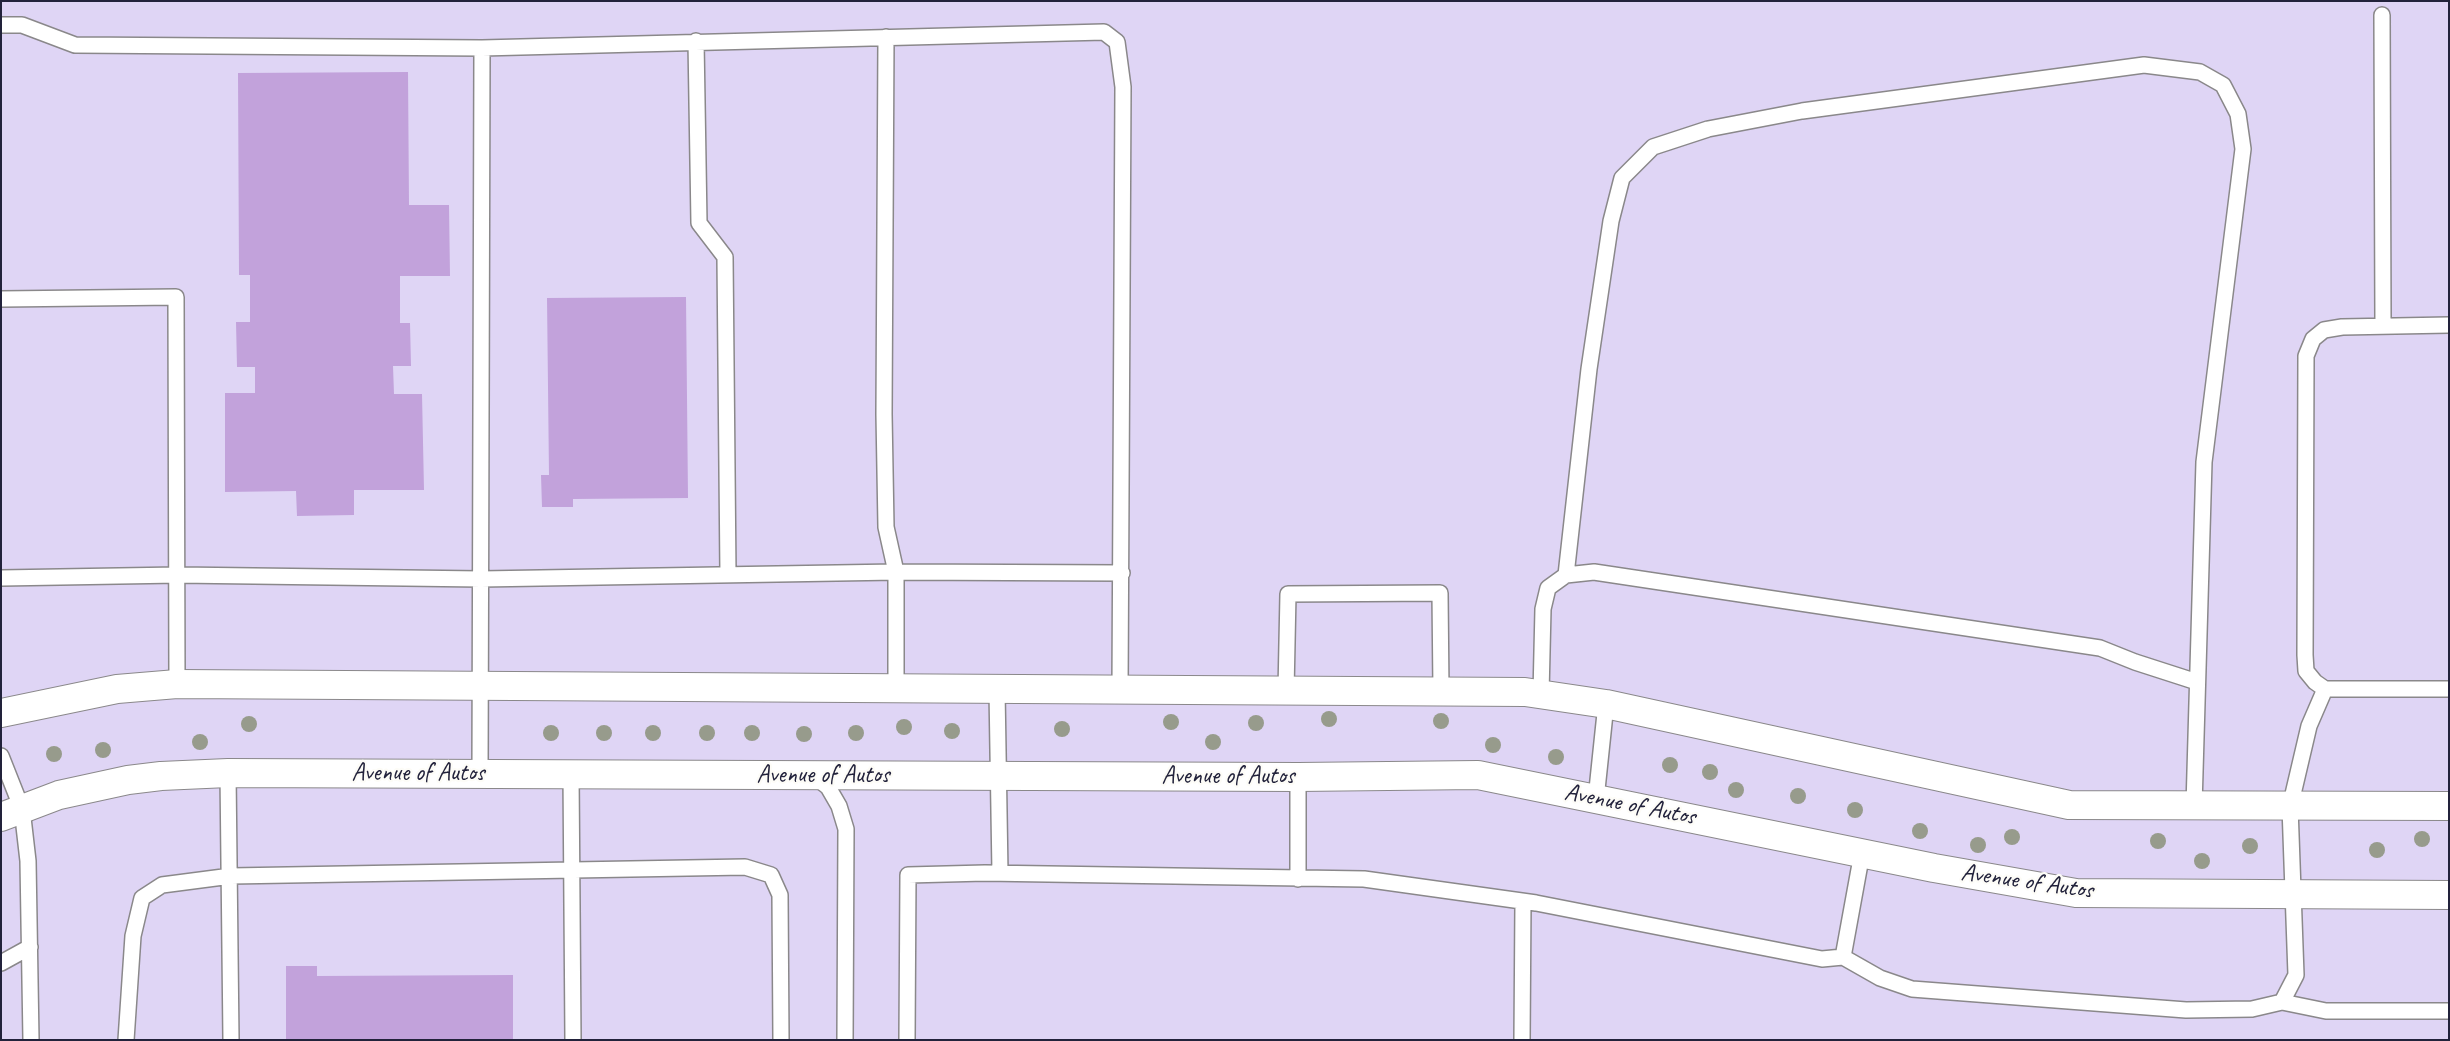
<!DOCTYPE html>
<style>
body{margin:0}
#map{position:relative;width:2450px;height:1041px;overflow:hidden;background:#f2eed8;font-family:Caveat,sans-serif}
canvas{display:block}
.frame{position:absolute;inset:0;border:2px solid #22223b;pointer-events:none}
</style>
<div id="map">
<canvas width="2450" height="1041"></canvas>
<div class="frame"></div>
</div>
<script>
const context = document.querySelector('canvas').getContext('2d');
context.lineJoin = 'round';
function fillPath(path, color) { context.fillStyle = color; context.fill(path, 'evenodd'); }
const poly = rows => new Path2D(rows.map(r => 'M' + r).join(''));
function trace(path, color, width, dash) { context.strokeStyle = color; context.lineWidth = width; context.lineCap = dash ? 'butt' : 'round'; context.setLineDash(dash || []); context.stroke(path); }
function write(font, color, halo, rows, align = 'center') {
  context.font = font + ' Caveat,sans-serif'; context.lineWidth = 4.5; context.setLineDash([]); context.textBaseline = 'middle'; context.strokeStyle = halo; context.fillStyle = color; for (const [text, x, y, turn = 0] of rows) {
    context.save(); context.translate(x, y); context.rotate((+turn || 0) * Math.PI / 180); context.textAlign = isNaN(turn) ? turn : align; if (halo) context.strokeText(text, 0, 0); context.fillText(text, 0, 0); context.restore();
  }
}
fillPath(poly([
 [1,1,2449,1,2449,1040,1,1040]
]), '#dfd5f5');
fillPath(poly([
 [408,72,409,205,449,205,450,276,400,276,400,323,410,323,411,366,393,366,394,394,422,394,424,490,354,490,354,515,297,516,296,491,225,492,225,393,255,393,255,367,237,367,236,322,250,322,250,275,239,275,238,73],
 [686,297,688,498,573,499,573,507,542,507,541,475,549,475,547,298],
 [286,966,317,966,317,976,513,975,513,1040,286,1040]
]), '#c2a2db');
const lane = poly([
 [2382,15,2383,326],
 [1,25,22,25,75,45,482,48,480,773],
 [886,37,884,414,886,527,896,572,896,689],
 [696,41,699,223,725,257,728,575],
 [482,48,1104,32,1117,42,1123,87,1120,690],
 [1,299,176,297,177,684],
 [2449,325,2342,327,2324,330,2313,339,2306,356,2305,655,2306,671,2315,682,2325,689,2449,689],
 [1566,575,1589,369,1611,221,1622,178,1653,147,1708,129,1802,111,2144,65,2200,72,2223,85,2238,114,2243,149,2204,462,2194,806],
 [1,578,178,575,481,579,896,572,1122,573],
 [997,690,1000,873],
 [1286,691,1288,594,1440,593,1441,691],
 [1541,694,1543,609,1548,588,1566,575,1594,572,2100,648,2135,662,2197,682],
 [1,756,22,809,28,861,31,1040],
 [228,773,231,1040],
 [571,773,573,1040],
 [814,776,828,787,839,806,846,829,845,1040],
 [1298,777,1298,879],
 [1596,799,1606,704],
 [1843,957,1880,978,1912,989,2186,1010,2252,1009,2282,1002,2296,975,2290,807,2309,726,2325,689],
 [1,963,30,947],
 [2282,1002,2326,1011,2449,1011],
 [126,1040,133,936,142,898,162,885,231,876,745,867,771,875,780,895,781,1040],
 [907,1040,908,875,985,873,1364,879,1536,903,1822,959,1843,957,1862,853],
 [1522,1040,1523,902]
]);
const street = poly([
 [1,713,117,689,177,684,1525,692,1606,704,2069,805,2449,806],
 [1,817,59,795,128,780,161,776,228,773,1298,777,1478,775,1934,868,2076,893,2449,895]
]);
trace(lane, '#8a888a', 18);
trace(street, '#8a888a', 30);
trace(lane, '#fff', 15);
trace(street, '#fff', 28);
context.fillStyle = '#979b8c';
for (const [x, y] of [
 [1329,719],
 [1441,721],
 [1171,722],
 [1256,723],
 [249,724],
 [904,727],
 [1062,729],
 [952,731],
 [551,733],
 [604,733],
 [653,733],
 [707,733],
 [752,733],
 [856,733],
 [804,734],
 [200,742],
 [1213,742],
 [1493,745],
 [103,750],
 [54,754],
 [1556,757],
 [1670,765],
 [1710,772],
 [1736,790],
 [1798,796],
 [1855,810],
 [1920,831],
 [2012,837],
 [2422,839],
 [2158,841],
 [1978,845],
 [2250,846],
 [2377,850],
 [2202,861]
]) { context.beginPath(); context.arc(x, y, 8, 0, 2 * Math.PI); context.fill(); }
write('25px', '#22223b', '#fdfcf7', [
 ["Avenue of Autos",418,773],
 ["Avenue of Autos",823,775],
 ["Avenue of Autos",1228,776],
 ["Avenue of Autos",1630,805,11],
 ["Avenue of Autos",2027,882,8]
]);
</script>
